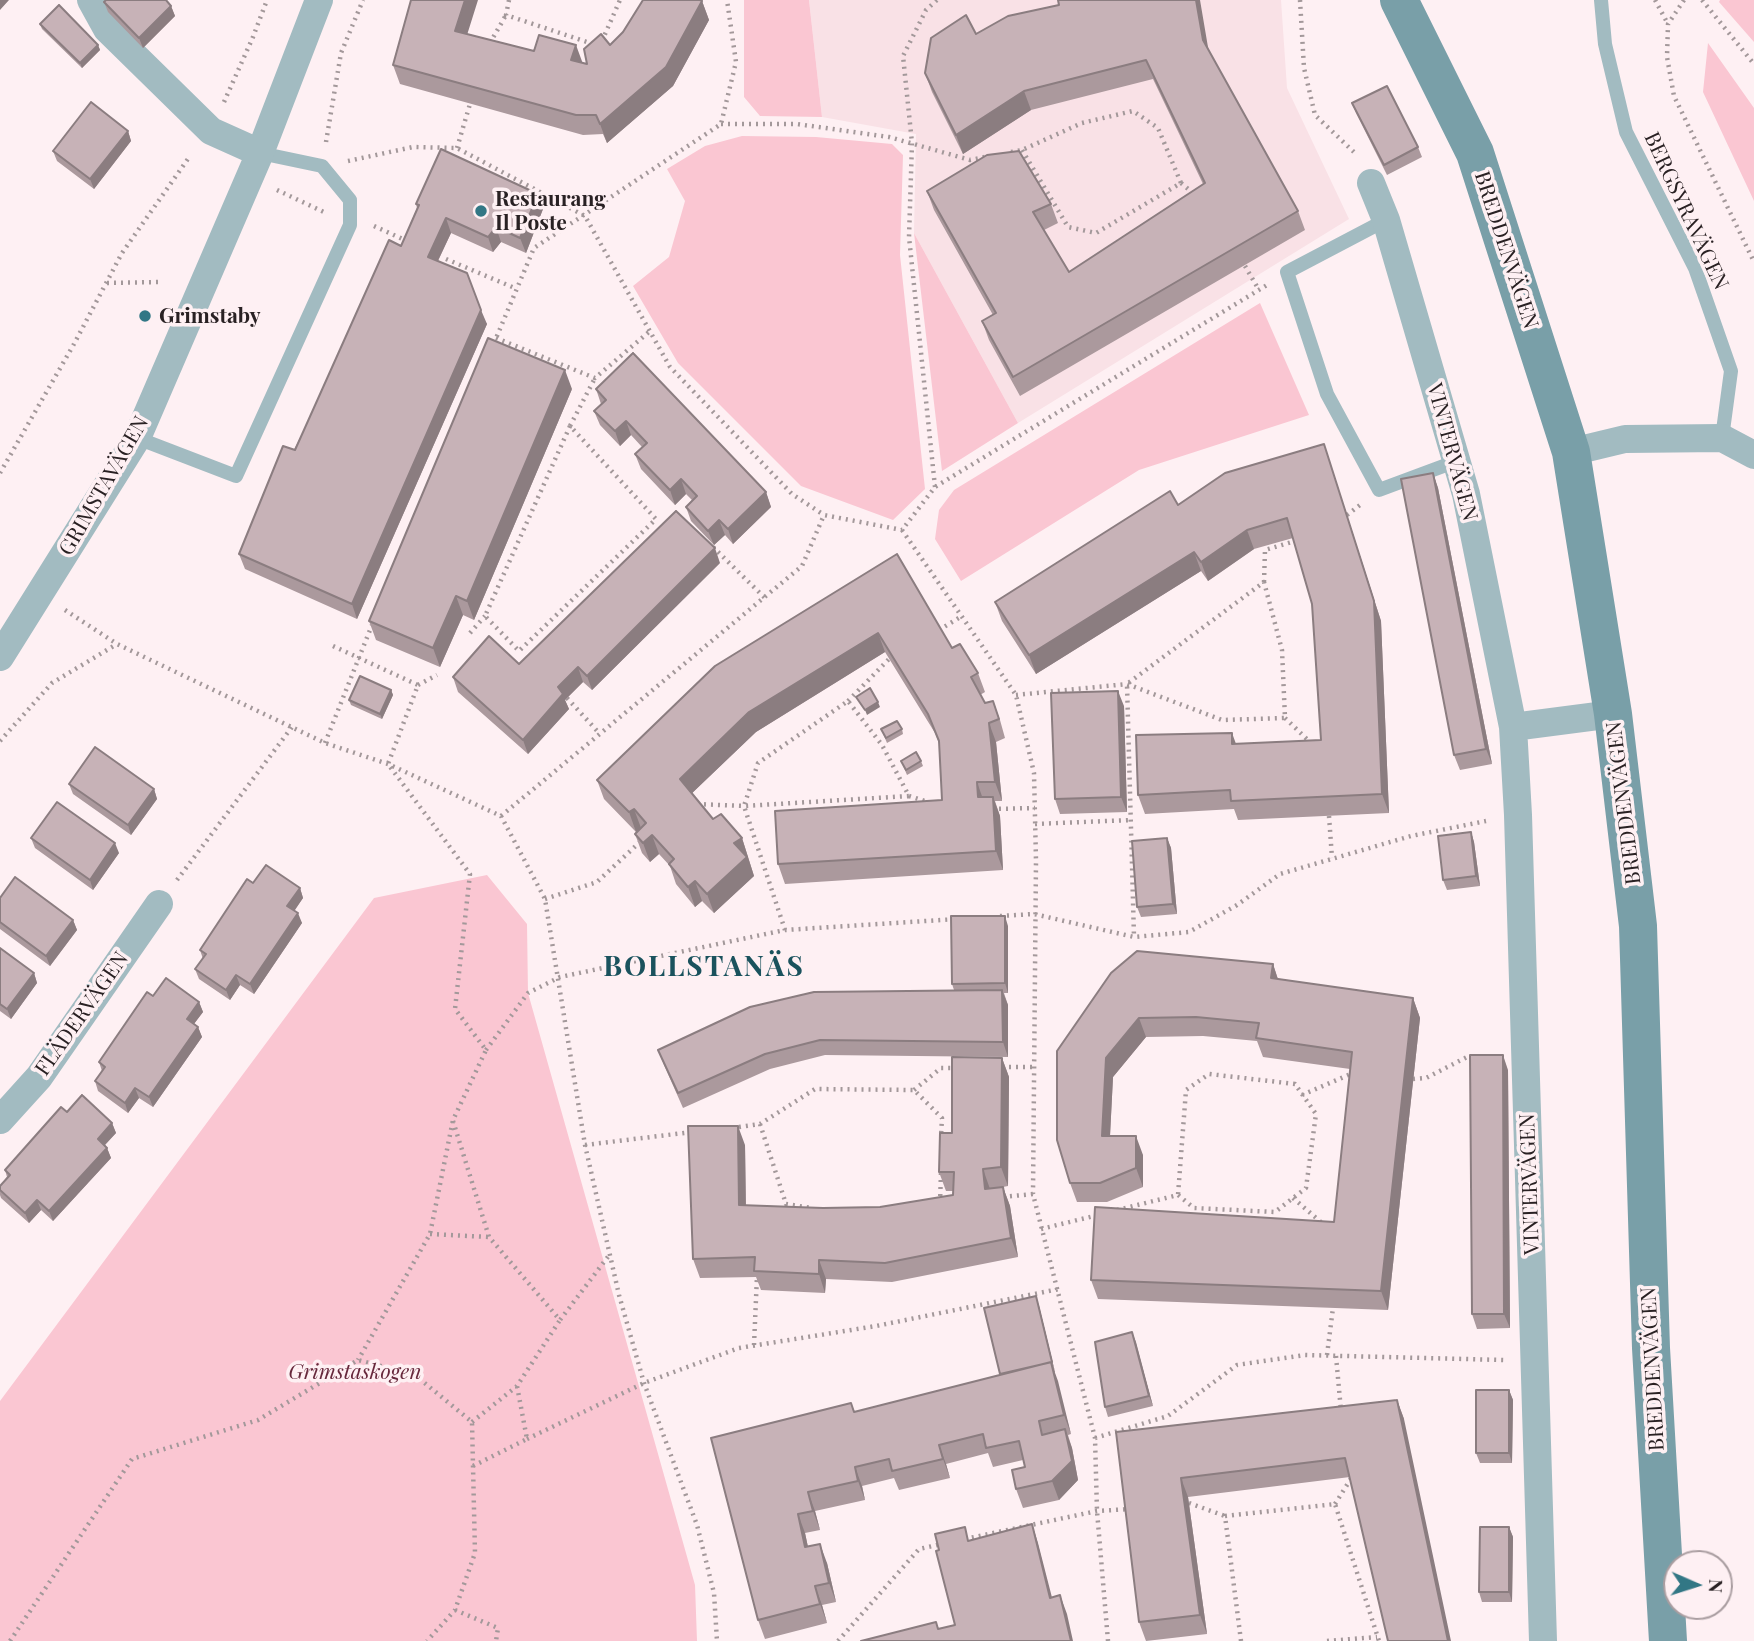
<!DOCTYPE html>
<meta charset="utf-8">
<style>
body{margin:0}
#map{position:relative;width:1754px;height:1641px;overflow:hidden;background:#fef0f3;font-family:"Playfair Display",serif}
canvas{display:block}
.north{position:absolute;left:1663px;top:1550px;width:70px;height:70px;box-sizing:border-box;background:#fef0f3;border:2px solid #a99da0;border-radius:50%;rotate:93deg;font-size:19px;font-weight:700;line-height:28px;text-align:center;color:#292123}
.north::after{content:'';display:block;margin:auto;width:24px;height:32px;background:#327785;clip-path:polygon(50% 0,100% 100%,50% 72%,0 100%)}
</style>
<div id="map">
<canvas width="1754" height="1641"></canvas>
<div class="north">N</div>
</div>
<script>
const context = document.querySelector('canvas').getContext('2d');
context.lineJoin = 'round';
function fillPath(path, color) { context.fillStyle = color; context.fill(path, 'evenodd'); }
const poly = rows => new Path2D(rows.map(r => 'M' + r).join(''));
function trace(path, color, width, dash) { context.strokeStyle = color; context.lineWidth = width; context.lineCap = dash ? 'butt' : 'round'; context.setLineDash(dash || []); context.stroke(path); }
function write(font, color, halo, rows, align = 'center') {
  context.font = font + ' "Playfair Display",serif'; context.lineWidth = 7; context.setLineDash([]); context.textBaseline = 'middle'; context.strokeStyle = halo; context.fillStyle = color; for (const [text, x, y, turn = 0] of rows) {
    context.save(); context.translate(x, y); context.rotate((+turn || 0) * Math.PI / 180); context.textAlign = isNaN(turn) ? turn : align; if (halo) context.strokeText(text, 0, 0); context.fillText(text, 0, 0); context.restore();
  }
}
fillPath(poly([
 [809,0,1281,0,1287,88,1349,219,1018,423,914,233,916,134,822,117]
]), '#f9e1e6');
fillPath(poly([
 [744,0,809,0,822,117,760,116,744,97],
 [1720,0,1754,0,1754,42,1719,2],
 [1708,43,1754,108,1754,201,1703,92],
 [742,136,816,137,892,144,903,155,900,255,925,489,893,520,801,486,678,363,633,286,669,257,685,201,667,169,705,146],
 [914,233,1018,423,942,471],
 [1260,303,1309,415,1139,470,961,581,935,539,939,510,954,490],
 [487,875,527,924,528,993,695,1585,697,1641,0,1641,0,1401,374,898]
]), '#fac6d2');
trace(poly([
 [509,0,506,15,596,45],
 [1300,0,1304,68,1315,115,1357,155],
 [1655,0,1668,24],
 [1684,0,1668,24,1667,57,1674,96,1754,262],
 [1702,0,1754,64],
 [602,41,620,0],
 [490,43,506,15],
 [224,102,253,37,267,0],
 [721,124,797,124,889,137,970,160,985,157],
 [326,142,341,53,363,0],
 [457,148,470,104],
 [1011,152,1022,150,1082,123,1133,111,1158,128,1181,183,1096,233,1068,227,1022,150],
 [348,161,413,147,457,148,585,216,670,367,792,494,824,515],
 [1181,183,1194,194],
 [277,190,326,213],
 [374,226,407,241],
 [446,259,517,289],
 [1245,266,1259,290],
 [107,283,160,282],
 [496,338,595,378,650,331],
 [494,343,534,248,721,124,736,62,727,0],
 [570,426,485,616,519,651,656,519,570,426,595,378],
 [0,473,74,344,122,253,190,156],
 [935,487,909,237,912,143,903,56,926,10,937,0],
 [1347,515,1360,505],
 [902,530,1016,695,1034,773,1036,861,1033,1194,1095,1438,1097,1511,1108,1641],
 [713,547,765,598],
 [1264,582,1265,550,1295,541],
 [65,610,117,644,325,743,388,764,501,816,545,899,585,1145,619,1295,644,1383,697,1525,714,1593,717,1641],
 [939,630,962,616],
 [470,633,485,616],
 [333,646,418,685,388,764,470,874,455,1009,486,1050,453,1120,430,1234,358,1360],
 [418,685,437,675],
 [1016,695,1127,684,1222,720,1285,718,1282,650,1264,582,1127,684,1134,937],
 [567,698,600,734],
 [848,701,889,659],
 [1285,718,1312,744],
 [0,741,52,683,117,644],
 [325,743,372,625],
 [909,796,928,802],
 [697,804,744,806,758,763,848,701,882,745,909,796,744,806,785,930],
 [992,809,1035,808],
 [501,816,802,566,824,515,902,530,935,487,1267,285],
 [1329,816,1332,858],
 [1035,824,1131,820],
 [177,880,292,727],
 [545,899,597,882,641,841],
 [1000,916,1034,914,1134,937,1189,932,1237,905,1280,874,1411,836,1486,821],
 [486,1050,528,993,560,977,785,930,957,919],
 [1002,1067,1035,1067],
 [1413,1079,1426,1078,1467,1057,1473,1057],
 [914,1090,941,1068,955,1068],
 [1302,1095,1353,1073],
 [453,1121,489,1237,560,1320,610,1254],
 [760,1124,786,1204,812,1208],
 [732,1128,760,1124,815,1089,914,1090,942,1118,941,1136],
 [585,1145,692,1132],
 [1003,1197,1033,1194],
 [1293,1198,1322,1223],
 [940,1203,941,1173],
 [1117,1210,1178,1195,1194,1208,1275,1212,1306,1188,1316,1114,1295,1084,1209,1074,1186,1090,1178,1195],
 [1041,1229,1098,1215],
 [430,1234,489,1237],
 [754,1345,757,1276],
 [1327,1355,1333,1308],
 [1336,1356,1341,1411],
 [472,1422,517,1386,560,1320],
 [1095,1438,1168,1416,1237,1365,1305,1355,1504,1360],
 [527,1439,644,1383,739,1348,876,1326,1059,1289],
 [473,1466,527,1439,517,1386],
 [1189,1503,1225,1516],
 [1335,1504,1352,1477],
 [965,1539,1097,1511,1130,1509],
 [455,1610,498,1628,496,1641],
 [10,1641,132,1459,258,1420,358,1360,415,1375,472,1422,475,1553,455,1610,427,1641],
 [838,1641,919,1549,942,1544],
 [1241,1641,1225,1516,1335,1504,1379,1641],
 [1327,1641,1377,1637]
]), '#a3989a', 4.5, [2, 5]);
trace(poly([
 [1601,0,1605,44,1626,132,1695,268,1731,371,1722,438],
 [1386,220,1287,272,1327,394,1379,490,1457,461],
 [137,438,236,476,350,225,350,200,322,166,260,153]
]), '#a2bbc1', 14);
trace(poly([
 [91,0,107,29,211,131,260,153],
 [1371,183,1386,220,1466,494,1513,727,1518,815,1543,1641],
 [1571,452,1625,439,1722,438,1754,455],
 [0,657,137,438,260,153,319,0],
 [1513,727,1613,714],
 [0,1120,39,1077,159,904]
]), '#a2bbc1', 28);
trace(poly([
 [1399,0,1475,153,1571,452,1613,714,1638,926,1651,1348,1668,1641]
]), '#799fa8', 38);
fillPath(poly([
 [702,1,709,20,673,86,607,143,603,134,583,135,400,84,393,65,468,34,587,64,610,45],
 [104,2,171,6,175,16,143,48,108,12],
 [40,24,98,45,100,50,82,68,42,29],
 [976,34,1208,50,1298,211,1305,230,1020,396,989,340,982,321,993,315,934,210,927,191,1051,204,1058,223,1044,230,1069,272,1203,184,1153,79,1031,110,963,154,932,92,925,73],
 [1352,103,1418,147,1422,157,1387,175,1356,113],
 [128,131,131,141,94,189,57,161,53,151],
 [416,204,543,209,526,253,501,242,493,252,451,233,438,261,487,324,357,619,245,569,239,554,401,246,417,208],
 [572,389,474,620,463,615,440,667,376,640,369,621],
 [596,389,766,492,771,507,733,544,725,535,714,545,691,521,686,507,692,500,686,494,675,505,641,469,635,454,642,447,631,435,620,446,600,425,594,411,601,404],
 [1324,444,1381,621,1389,813,1238,820,1234,809,1145,814,1138,795,1236,744,1321,740,1312,604,1293,538,1254,549,1208,581,1201,571,1036,674,1002,621,995,602,1178,505],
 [1433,473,1438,488,1492,764,1460,770,1454,755],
 [897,554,952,648,978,673,985,692,980,695,985,703,993,701,1000,720,1005,738,996,742,1002,801,995,801,1000,816,1003,870,785,884,778,864,942,800,939,743,935,733,885,652,756,732,692,793,713,819,742,838,754,876,714,913,702,901,695,907,676,884,670,866,659,854,650,862,642,853,635,834,636,832,604,799,597,780],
 [720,563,592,690,583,682,565,700,569,709,528,754,458,692,453,677,519,664],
 [391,690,393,695,382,719,351,705,349,700],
 [1124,706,1127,812,1060,814,1055,799],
 [881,729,902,729,903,734,887,743],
 [901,761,921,761,923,766,907,775],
 [69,784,154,789,157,799,131,835,73,794],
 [1471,832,1474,842,1480,886,1447,890,1443,880],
 [31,838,119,853,93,890,35,848],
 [1167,838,1171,848,1177,914,1141,917,1137,907],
 [253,883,300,888,303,898,294,910,302,923,254,994,240,985,230,1000,199,979,195,969,203,959,200,950],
 [0,898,73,920,77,930,50,966,0,929],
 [1008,926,1008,993,1004,993,1008,1005,1008,1057,825,1055,770,1069,683,1108,664,1065,658,1050,954,990,952,984],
 [0,948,34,973,37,983,11,1019,0,1011],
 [1273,964,1278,979,1413,998,1420,1018,1388,1310,1098,1299,1091,1280,1334,1222,1350,1069,1263,1057,1257,1041,1203,1036,1146,1037,1113,1077,1110,1136,1143,1155,1143,1187,1107,1202,1077,1202,1070,1183,1057,1051],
 [153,996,199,1002,203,1012,194,1024,198,1027,202,1037,153,1107,139,1098,128,1113,98,1091,95,1081,102,1071,99,1062],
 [1002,1058,1009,1077,1008,1186,1003,1187,1010,1206,1018,1257,892,1282,826,1279,825,1293,761,1290,756,1277,700,1278,693,1259,745,1145,746,1205,823,1208,880,1207,953,1195,953,1191,946,1191,939,1172,952,1133],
 [1508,1070,1510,1328,1477,1329,1472,1314],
 [112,1123,116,1133,105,1145,107,1148,111,1158,53,1221,41,1210,29,1223,1,1198,0,1195,0,1186,7,1177,5,1170],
 [1039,1306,1055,1372,1054,1372,1071,1434,1068,1435,1072,1448,1078,1480,1059,1500,1023,1508,1016,1489,1025,1467,1023,1460,993,1467,988,1453,946,1464,950,1478,899,1490,894,1478,862,1486,865,1500,815,1511,820,1530,805,1533,808,1547,827,1563,836,1602,822,1605,827,1623,765,1639,758,1620,711,1438,854,1412,1000,1375],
 [1132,1332,1153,1406,1108,1417,1105,1407],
 [1509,1390,1513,1400,1512,1463,1480,1463,1476,1453],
 [1397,1400,1404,1419,1350,1477,1188,1497,1207,1634,1146,1641,1139,1622,1116,1432],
 [1509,1527,1513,1537,1512,1602,1482,1602,1479,1592]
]), '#ab999d');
fillPath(poly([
 [0,0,9,0,0,10],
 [465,0,478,0,462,51,455,31],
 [1196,0,1200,0,1210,59,1203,40],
 [702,1,709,20,673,86,607,143,600,124],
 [171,6,175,16,143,48,139,38],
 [98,45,100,50,82,68,80,63],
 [576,45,583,64,571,60],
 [1024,91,1031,110,963,154,956,135],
 [128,131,131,141,94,189,90,179],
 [538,194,543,209,526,253,520,238],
 [446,218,451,233,433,271,428,257],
 [496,227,501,242,493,252,488,237],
 [481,310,487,324,357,619,352,604],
 [565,370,572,389,474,620,467,601],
 [626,421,631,435,620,446,615,431],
 [1324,444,1381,621,1389,813,1382,794],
 [1433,473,1438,488,1492,764,1486,749],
 [681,479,686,494,675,505,670,490],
 [766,492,771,507,733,544,728,529],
 [719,520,725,535,714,545,708,531],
 [1247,530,1254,549,1208,581,1201,562],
 [715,548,720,563,592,690,587,676],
 [1194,552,1201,571,1036,674,1029,655],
 [456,596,463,615,440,667,433,648],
 [878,633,885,652,756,732,687,798,680,779,749,712],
 [578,667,583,682,565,700,569,709,528,754,523,740,558,687],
 [391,690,393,695,382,719,380,714],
 [1118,691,1124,706,1127,812,1121,797],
 [878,702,880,707,867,715,865,710],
 [989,723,996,742,1002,801,995,782],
 [1232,733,1239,752,1232,744],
 [977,782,984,802,978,797],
 [154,789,157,799,131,835,128,825],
 [993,797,1000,816,1003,870,996,851],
 [634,809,641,828,636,832,629,812],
 [1471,832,1474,842,1480,886,1476,876],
 [652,835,659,854,650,862,643,843],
 [742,838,754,876,714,913,707,894,734,843],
 [1167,838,1171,848,1177,914,1173,904],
 [115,843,119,853,93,890,90,880],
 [695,881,702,901,695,907,688,887],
 [300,888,303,898,291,916,287,906],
 [298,913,302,923,254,994,250,984],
 [1005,916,1008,926,1008,993,1005,983],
 [73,920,77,930,50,966,46,956],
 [1273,964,1279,983,1271,978],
 [34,973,37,983,11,1019,7,1009],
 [236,975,240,985,230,1000,226,990],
 [1002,990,1008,1005,1008,1057,1003,1042],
 [1413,998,1420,1018,1388,1310,1381,1291],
 [199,1002,203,1012,190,1029,187,1019],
 [1139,1018,1146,1037,1113,1077,1109,1155,1102,1136,1106,1058],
 [198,1027,202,1037,153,1107,149,1097],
 [1503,1055,1508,1070,1510,1328,1504,1314],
 [1002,1058,1009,1077,1008,1186,1001,1167],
 [135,1088,139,1098,128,1113,125,1103],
 [112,1123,116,1133,101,1149,98,1139],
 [738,1126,745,1145,746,1224,739,1205],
 [1136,1136,1143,1155,1143,1187,1136,1168],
 [107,1148,111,1158,53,1221,49,1211],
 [983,1169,990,1189,985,1189],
 [1003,1187,1010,1206,1018,1257,1011,1238],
 [37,1200,41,1210,29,1223,25,1213],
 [819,1260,826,1279,825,1293,819,1274],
 [1036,1296,1039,1306,1055,1372,1052,1362],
 [1132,1332,1136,1342,1153,1406,1149,1396],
 [1051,1362,1058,1381,1071,1434,1064,1415],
 [1509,1390,1513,1400,1512,1463,1509,1453],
 [1397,1400,1404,1419,1451,1641,1448,1641],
 [1065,1429,1072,1448,1078,1480,1059,1500,1052,1481],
 [939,1445,946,1464,950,1478,943,1459],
 [855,1467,862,1486,865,1500,858,1481],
 [1181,1478,1188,1497,1207,1634,1200,1615],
 [808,1492,815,1511,820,1530,813,1511],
 [798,1514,805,1533,812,1566,805,1547],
 [1032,1524,1038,1543,1057,1617,1050,1598],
 [1509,1527,1513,1537,1512,1602,1509,1592],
 [820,1544,827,1563,836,1602,829,1583],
 [815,1586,822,1605,827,1623,820,1604],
 [1060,1595,1067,1614,1073,1641,1071,1641]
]), '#8b7d80');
const building = poly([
 [106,0,166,0,171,6,139,38,104,2,106,0],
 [411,0,465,0,455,31,534,51,539,35,576,45,571,60,587,64,584,49,601,34,610,45,623,32,643,0,700,0,702,1,666,67,600,124,596,115,576,115,393,65,411,0],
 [1058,0,1196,0,1203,40,1298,211,1013,377,982,321,996,313,927,191,987,155,1019,151,1051,204,1033,212,1069,272,1205,183,1146,60,1024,91,956,135,925,73,931,38,966,15,976,34,1008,16,1059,5,1058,0],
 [59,5,98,45,80,63,40,24,59,5],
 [1387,86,1418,147,1384,165,1352,103,1387,86],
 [91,102,128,131,90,179,53,151,91,102],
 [441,149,538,194,520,238,496,227,488,237,446,218,428,257,467,273,481,310,352,604,239,554,283,446,295,450,389,240,401,246,419,205,416,204,441,149],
 [488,338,565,370,467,601,456,596,433,648,369,621,488,338],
 [633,353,766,492,728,529,719,520,708,531,686,507,697,496,681,479,670,490,635,454,647,443,626,421,615,431,594,411,606,400,596,389,633,353],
 [1324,444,1374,601,1382,794,1231,801,1230,790,1138,795,1136,735,1232,733,1232,744,1321,740,1312,604,1287,518,1247,530,1201,562,1194,552,1029,655,995,602,1170,491,1178,505,1225,473,1324,444],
 [1433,473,1486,749,1454,755,1401,479,1433,473],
 [676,511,715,548,587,676,578,667,558,687,563,694,523,740,453,677,489,636,519,664,676,511],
 [897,554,952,648,960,644,978,673,971,677,985,703,993,701,999,719,989,723,995,782,977,782,978,797,993,797,996,851,778,864,775,811,942,800,939,741,928,714,878,633,749,712,680,779,713,819,721,814,742,838,734,843,747,857,707,894,695,881,688,887,669,864,674,859,652,835,643,843,635,834,646,823,634,809,629,812,597,780,715,666,897,554],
 [360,676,391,690,380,714,349,700,360,676],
 [870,688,878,702,865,710,856,697,870,688],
 [1118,691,1121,797,1055,799,1051,693,1118,691],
 [897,721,902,729,886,738,881,729,897,721],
 [95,747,154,789,128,825,69,784,95,747],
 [916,752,921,761,906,770,901,761,916,752],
 [57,802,115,843,90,880,31,838,57,802],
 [1471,832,1476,876,1443,880,1438,836,1471,832],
 [1167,838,1173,904,1137,907,1132,841,1167,838],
 [266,865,300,888,287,906,298,913,250,984,236,975,226,990,195,969,206,954,200,950,247,879,253,883,266,865],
 [15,877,73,920,46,956,0,922,0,898,15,877],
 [951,916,1005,916,1005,983,952,984,951,916],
 [0,948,34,973,7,1009,0,1004,0,948],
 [1137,951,1273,964,1271,978,1413,998,1381,1291,1091,1280,1095,1207,1334,1222,1352,1052,1256,1038,1259,1023,1196,1017,1139,1018,1106,1058,1102,1136,1136,1136,1136,1168,1100,1183,1070,1183,1057,1140,1057,1051,1111,973,1137,951],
 [166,978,199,1002,187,1019,198,1027,149,1097,135,1088,125,1103,95,1081,105,1067,99,1062,147,992,153,996,166,978],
 [1002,990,1003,1042,820,1040,765,1054,678,1093,658,1050,750,1007,814,992,1002,990],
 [1470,1055,1503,1055,1504,1314,1472,1314,1470,1055],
 [952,1057,1002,1058,1001,1167,983,1169,985,1189,1003,1187,1011,1238,885,1263,819,1260,819,1274,754,1271,755,1257,693,1259,688,1126,738,1126,739,1205,823,1208,880,1207,953,1195,954,1172,939,1172,940,1133,952,1133,952,1057],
 [82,1095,112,1123,98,1139,107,1148,49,1211,37,1200,25,1213,0,1190,0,1186,10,1175,5,1170,61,1107,67,1112,82,1095],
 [1036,1296,1052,1362,1000,1374,984,1308,1036,1296],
 [1132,1332,1149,1396,1105,1407,1095,1342,1132,1332],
 [1051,1362,1064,1415,1039,1421,1042,1435,1065,1429,1072,1461,1052,1481,1016,1489,1012,1470,1025,1467,1019,1441,986,1448,983,1434,939,1445,943,1459,892,1471,889,1459,855,1467,858,1481,808,1492,813,1511,798,1514,805,1547,820,1544,829,1583,815,1586,820,1604,758,1620,711,1438,851,1403,854,1412,1051,1362],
 [1476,1390,1509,1390,1509,1453,1476,1453,1476,1390],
 [1397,1400,1448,1641,1388,1641,1345,1458,1181,1478,1200,1615,1139,1622,1116,1432,1397,1400],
 [1032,1524,1050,1598,1060,1595,1071,1641,861,1641,936,1622,938,1629,955,1625,936,1551,939,1550,935,1534,965,1527,968,1541,1032,1524],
 [1480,1527,1509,1527,1509,1592,1479,1592,1480,1527]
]);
fillPath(building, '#c7b2b7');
trace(building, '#8b7d80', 2);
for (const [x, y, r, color] of [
 [481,211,7,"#327785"],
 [145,316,7,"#327785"]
]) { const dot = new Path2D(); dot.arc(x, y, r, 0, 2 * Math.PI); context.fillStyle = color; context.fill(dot); trace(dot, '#fef0f3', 2.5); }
write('bold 21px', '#292123', '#fef0f3', [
 ["Restaurang",495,199],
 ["Il Poste",495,223],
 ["Grimstaby",159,316]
], 'left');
write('21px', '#292123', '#fef0f3', [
 ["BERGSYRAVÄGEN",1686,211,65],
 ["BREDDENVÄGEN",1506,250,72],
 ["VINTERVÄGEN",1452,452,75],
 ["GRIMSTAVÄGEN",104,486,-60],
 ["BREDDENVÄGEN",1624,803,-97],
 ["FLÄDERVÄGEN",82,1014,-55],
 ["VINTERVÄGEN",1530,1184,-92],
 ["BREDDENVÄGEN",1653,1369,-93]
]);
write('italic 21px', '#67283c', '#fef0f3', [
 ["Grimstaskogen",355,1372]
]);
context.letterSpacing = '2px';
write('bold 28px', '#1a525d', '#fef0f3', [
 ["BOLLSTANÄS",704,967]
]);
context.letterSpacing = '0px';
</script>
